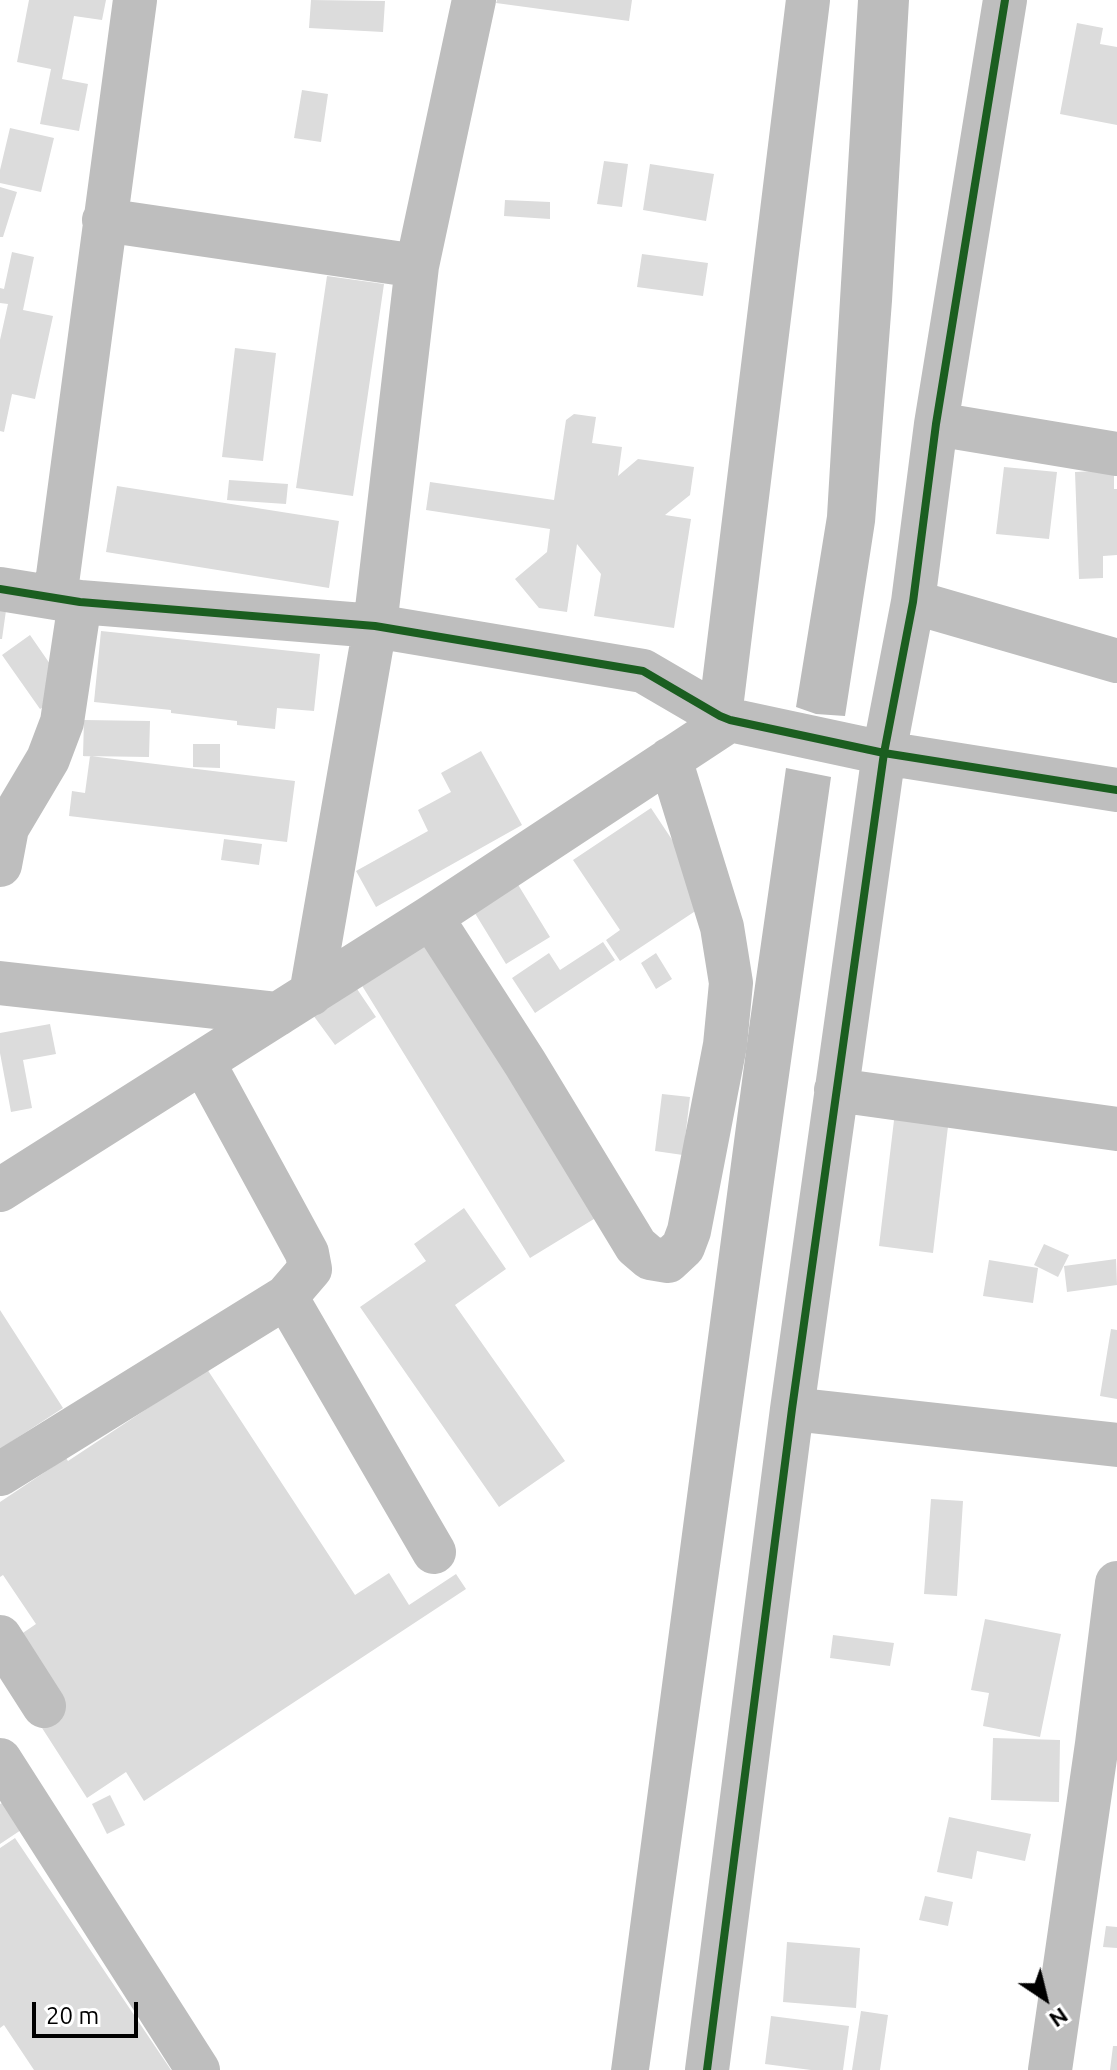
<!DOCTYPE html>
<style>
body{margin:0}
#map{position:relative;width:1117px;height:2070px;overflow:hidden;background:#fff;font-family:Ubuntu,sans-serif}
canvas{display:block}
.north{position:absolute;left:1005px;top:1958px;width:80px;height:80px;-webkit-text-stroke:6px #fff;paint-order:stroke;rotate:145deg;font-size:22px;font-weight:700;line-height:32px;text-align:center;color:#000}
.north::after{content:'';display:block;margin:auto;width:28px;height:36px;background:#000;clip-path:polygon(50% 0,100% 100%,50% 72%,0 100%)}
.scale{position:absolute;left:32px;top:2002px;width:106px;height:36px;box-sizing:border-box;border:4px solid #000;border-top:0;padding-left:10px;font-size:24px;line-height:28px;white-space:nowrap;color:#000;-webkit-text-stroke:6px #fff;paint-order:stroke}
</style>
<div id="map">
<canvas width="1117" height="2070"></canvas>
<div class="north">N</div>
<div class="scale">20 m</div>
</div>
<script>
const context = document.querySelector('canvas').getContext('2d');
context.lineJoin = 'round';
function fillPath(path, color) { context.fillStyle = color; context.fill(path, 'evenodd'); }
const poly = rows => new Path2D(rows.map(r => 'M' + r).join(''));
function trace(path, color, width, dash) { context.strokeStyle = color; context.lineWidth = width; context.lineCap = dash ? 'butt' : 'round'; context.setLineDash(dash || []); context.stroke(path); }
fillPath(poly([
 [858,0,909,0,892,301,875,522,845,716,816,714,796,707,827,516],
 [786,768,831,777,649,2070,611,2070,749,1028]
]), '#bcbcbc');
fillPath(poly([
 [29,0,106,0,102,20,74,16,62,79,88,84,79,131,40,124,51,69,17,62],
 [311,0,385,1,383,32,309,28],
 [497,0,632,0,629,21,496,3],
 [1077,23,1103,28,1100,44,1117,47,1117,125,1060,114],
 [302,90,328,94,321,142,294,138],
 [10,128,54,138,41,192,0,183,0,170],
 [604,161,628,164,622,207,597,204],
 [650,164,714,174,706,221,643,210],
 [0,187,17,192,3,237,0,237],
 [505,200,550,202,550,219,504,216],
 [12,252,34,257,23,310,53,316,35,399,12,394,4,432,0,431,0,340,8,304,0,303,0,288,4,289],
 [642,254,708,263,703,296,637,287],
 [327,276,384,284,353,496,296,488],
 [235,348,276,353,263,461,222,457],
 [574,414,596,417,592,443,622,447,618,476,638,459,694,467,690,495,665,515,691,519,674,628,594,616,601,574,577,544,567,612,539,608,515,579,547,552,550,529,426,510,430,482,554,500,566,420],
 [1004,467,1057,472,1049,539,996,534],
 [1114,470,1114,489,1117,489,1117,555,1103,556,1103,578,1079,579,1075,472],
 [229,480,288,484,286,504,227,500],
 [117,486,339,521,329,588,106,552],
 [0,595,8,596,2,639,0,639],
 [101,631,320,654,314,711,277,708,275,729,237,725,237,721,171,713,171,710,94,702],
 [30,635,68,690,40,709,2,655],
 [84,720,150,721,149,757,83,756],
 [193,744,220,744,220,768,193,767],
 [481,751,522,825,376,907,356,871,428,831,418,810,451,792,441,773],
 [90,756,295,781,287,842,69,816,72,791,85,793],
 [651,808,712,900,620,961,606,940,620,930,573,860],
 [224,839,262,844,259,865,221,860],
 [517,883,550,937,506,964,473,910],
 [437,937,607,1211,530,1258,361,984],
 [603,942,615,960,535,1013,512,978,549,953,560,970],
 [656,953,672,979,656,989,641,963],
 [355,986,376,1017,335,1045,313,1015],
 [50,1024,56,1054,23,1060,32,1108,11,1112,0,1053,0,1033],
 [662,1094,690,1097,683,1155,655,1151],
 [895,1112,949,1118,933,1253,879,1246],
 [464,1208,506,1269,455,1305,565,1461,499,1507,360,1307,426,1261,414,1244],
 [1044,1244,1069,1255,1058,1277,1034,1265],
 [1116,1259,1117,1285,1067,1292,1064,1266],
 [989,1260,1038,1268,1033,1303,983,1296],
 [0,1310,63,1408,0,1449],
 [1111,1329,1117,1330,1117,1399,1100,1396],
 [207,1369,355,1595,389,1573,409,1605,456,1574,466,1589,144,1801,126,1772,87,1798,17,1689,11,1641,36,1624,3,1575,0,1577,0,1502,66,1458,68,1461],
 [931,1499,963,1501,957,1596,924,1594],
 [985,1619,1061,1634,1040,1737,983,1726,989,1693,971,1690],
 [833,1635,894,1643,890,1666,830,1658],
 [993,1738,1060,1740,1059,1802,991,1800],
 [110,1795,125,1825,107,1834,92,1804],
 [4,1802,21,1830,0,1844,0,1804],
 [949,1817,1031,1834,1025,1861,977,1851,972,1879,937,1872],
 [15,1838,171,2070,34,2070,4,2025,0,2028,0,1848],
 [925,1896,953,1902,948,1926,919,1920],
 [1106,1926,1117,1927,1117,1948,1103,1947],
 [787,1942,860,1948,856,2008,783,2002],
 [861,2011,888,2015,880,2070,852,2070],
 [771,2016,849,2026,843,2070,811,2070,765,2064],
 [1113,2046,1117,2046,1117,2070,1110,2070]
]), '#dcdcdc');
trace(poly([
 [104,220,417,266],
 [936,424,1117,454],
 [0,589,80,602,375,626,643,671,720,716,730,720,884,753,1117,790],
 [55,598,135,0],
 [913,602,1117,661],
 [720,716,808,0],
 [0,865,7,828,48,759,62,722,80,602],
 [431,917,525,1063,636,1246,650,1258,668,1261,683,1247,689,1231,725,1045,731,983,722,927,670,759],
 [0,983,278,1014],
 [311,994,375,626,417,266,474,0],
 [836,1090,1117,1129],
 [0,1190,431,917,730,720],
 [286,1297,434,1552],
 [792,1409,1117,1445],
 [0,1474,286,1297,310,1269,307,1253,203,1062],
 [0,1637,44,1706],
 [0,1760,198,2070],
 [707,2070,792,1409,884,753,913,602,936,424,1005,0],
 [1050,2070,1097,1744,1117,1583]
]), '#bebebe', 44);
trace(poly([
 [0,589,80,602,375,626,643,671,720,716,730,720,884,753,1117,790],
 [707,2070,792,1409,884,753,913,602,936,424,1005,0]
]), '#1b5e20', 8);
</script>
